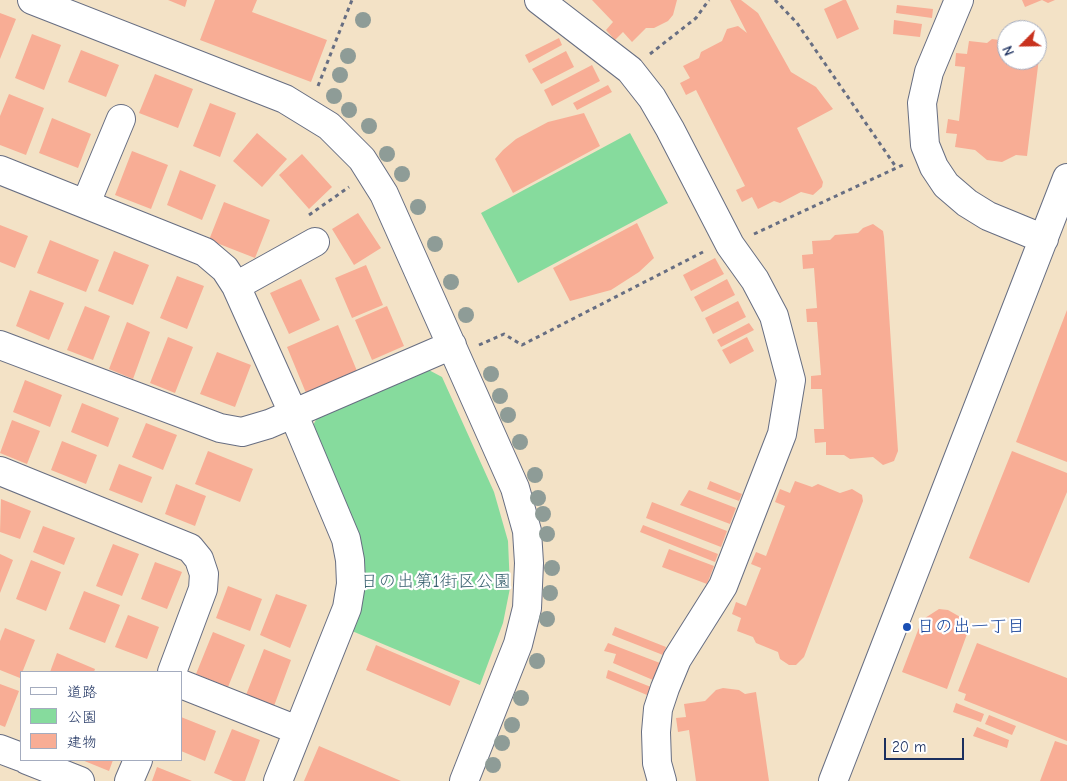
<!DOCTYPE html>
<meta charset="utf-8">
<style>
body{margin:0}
#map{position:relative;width:1067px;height:781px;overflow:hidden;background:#f3e2c6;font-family:"Comic Neue","Klee One",sans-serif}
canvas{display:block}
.legend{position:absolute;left:20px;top:671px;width:162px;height:90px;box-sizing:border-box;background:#fff;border:1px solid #a4acbf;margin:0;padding:6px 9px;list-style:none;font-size:15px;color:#1b2f5e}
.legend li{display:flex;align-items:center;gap:10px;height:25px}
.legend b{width:25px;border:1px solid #a4acbf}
.north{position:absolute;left:997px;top:20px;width:50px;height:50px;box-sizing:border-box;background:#fff;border:1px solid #a4acbf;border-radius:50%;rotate:247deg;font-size:14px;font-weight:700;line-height:20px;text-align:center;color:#1b2f5e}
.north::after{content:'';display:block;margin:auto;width:18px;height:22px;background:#c8321e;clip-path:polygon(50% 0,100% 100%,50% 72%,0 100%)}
.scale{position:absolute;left:884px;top:738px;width:80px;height:22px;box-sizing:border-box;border:2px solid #1b2f5e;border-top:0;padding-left:6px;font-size:15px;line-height:18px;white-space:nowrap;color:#1b2f5e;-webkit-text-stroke:4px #fff;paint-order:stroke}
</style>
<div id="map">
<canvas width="1067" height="781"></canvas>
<ul class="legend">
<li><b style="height:6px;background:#fff"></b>道路</li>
<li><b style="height:14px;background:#86db9d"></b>公園</li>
<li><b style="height:14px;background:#f8ad95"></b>建物</li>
</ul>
<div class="north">N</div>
<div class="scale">20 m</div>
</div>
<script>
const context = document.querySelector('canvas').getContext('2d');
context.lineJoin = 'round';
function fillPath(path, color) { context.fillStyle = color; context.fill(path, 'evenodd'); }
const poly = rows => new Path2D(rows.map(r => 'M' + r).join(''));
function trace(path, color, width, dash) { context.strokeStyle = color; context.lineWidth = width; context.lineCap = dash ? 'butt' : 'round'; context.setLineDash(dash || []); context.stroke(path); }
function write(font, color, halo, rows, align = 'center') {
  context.font = font + ' "Comic Neue","Klee One",sans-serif'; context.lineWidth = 4.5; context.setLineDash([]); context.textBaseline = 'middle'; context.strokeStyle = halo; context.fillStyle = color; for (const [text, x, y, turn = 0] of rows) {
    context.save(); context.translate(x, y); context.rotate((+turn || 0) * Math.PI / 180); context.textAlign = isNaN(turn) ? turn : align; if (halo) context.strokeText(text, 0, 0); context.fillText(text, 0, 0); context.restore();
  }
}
fillPath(poly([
 [630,133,668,203,518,283,481,213],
 [425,368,442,377,494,492,508,541,510,588,503,623,480,685,352,631,311,429,317,418]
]), '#86db9d');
fillPath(poly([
 [168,0,187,0,185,7],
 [215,0,257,0,252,12,327,40,311,82,200,40],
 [592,0,677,0,673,15,668,21,654,28,646,28,632,42,623,32,615,40,606,30,613,22],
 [730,0,741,0,758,13,791,72,816,87,833,109,797,128,823,182,822,187,813,195,801,192,780,203,774,201,758,209,752,197,742,202,736,190,745,186,696,90,686,95,680,83,690,78,683,66,699,58,701,52,722,41,727,29,738,26,747,33],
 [843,0,846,0,859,29,837,39,824,9],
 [1022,0,1055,0,1048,3,1042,0,1025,7],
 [897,5,933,9,932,18,896,13],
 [0,13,16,19,0,59],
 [894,20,922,24,920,37,893,34],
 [32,34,61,45,44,90,15,78],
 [559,38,562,45,529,63,525,55],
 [992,39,1007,41,1007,60,1037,60,1037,40,1040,50,1027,156,1016,155,1002,162,987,160,975,150,955,147,957,134,946,133,948,119,959,121,965,67,955,66,956,53,967,54,969,41,987,43],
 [81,50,119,65,106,97,68,82],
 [566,51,574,67,541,84,532,69],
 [592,65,600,81,552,106,544,90],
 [155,74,193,89,178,128,139,113],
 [608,85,612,92,577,110,573,103],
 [9,94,44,108,26,155,0,145,0,116],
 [210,103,236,113,220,157,193,146],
 [584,113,600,146,513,193,495,159,503,150,516,139,548,122],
 [52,118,91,134,78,168,39,153],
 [257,133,287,159,262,187,233,161],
 [132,151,168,165,151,209,115,195],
 [302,154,332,187,309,209,279,175],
 [180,170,216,185,202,220,167,205],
 [224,202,270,220,255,258,209,240],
 [358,213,381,248,354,265,332,229],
 [637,223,654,258,639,272,611,290,570,301,553,268],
 [873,224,883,231,884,237,898,451,894,461,883,465,873,457,850,459,844,455,826,455,826,442,815,443,814,429,824,429,822,389,811,389,811,376,821,375,817,322,807,322,806,309,817,308,814,268,803,269,802,255,813,254,812,241,830,240,835,235,858,233,863,228],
 [0,225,28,236,15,268,0,262],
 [50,240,99,260,86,292,37,273],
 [114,251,149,265,133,305,98,291],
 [715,258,724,274,691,291,683,275],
 [366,265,383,305,352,318,335,278],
 [177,276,204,286,187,329,160,318],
 [301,279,320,320,289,334,270,293],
 [727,279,735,295,702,312,694,297],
 [30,290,64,303,49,340,16,326],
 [738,301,746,317,713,334,705,318],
 [85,306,110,316,93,360,67,350],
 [387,306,404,346,372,360,355,320],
 [1067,310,1067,462,1016,442],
 [127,322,150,332,133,379,109,369],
 [749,323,754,330,721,347,717,340],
 [338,325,357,371,306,393,287,347],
 [168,337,193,347,175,393,150,383],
 [747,337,754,351,730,364,722,350],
 [217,352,251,365,235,407,200,394],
 [25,380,62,395,50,427,13,412],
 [82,403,119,418,108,447,71,432],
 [12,420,40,431,27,464,0,453],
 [146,423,177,435,163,470,132,457],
 [62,441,97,455,86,484,51,470],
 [208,451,253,469,240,502,195,484],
 [1012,451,1067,473,1067,492,1029,583,969,558],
 [119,464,152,477,142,503,109,490],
 [710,481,742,494,739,501,707,489],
 [795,481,812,487,818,484,840,493,852,489,862,495,863,501,804,657,796,665,789,665,780,659,778,652,756,643,753,637,737,631,741,618,732,614,736,602,746,606,761,568,751,564,756,552,766,556,785,506,775,502,780,489,790,493],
 [176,484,206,496,195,526,165,514],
 [689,490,736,508,730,524,680,505],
 [1,499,31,511,20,539,0,532],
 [652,502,727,531,721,547,646,518],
 [643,525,718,554,715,562,640,532],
 [43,526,75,538,64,565,33,552],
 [113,544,139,554,122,596,96,586],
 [669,549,714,566,707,584,662,567],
 [0,554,13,560,0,593],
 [31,560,61,572,46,611,16,599],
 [155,562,182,572,167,609,141,599],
 [228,586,262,599,250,631,216,618],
 [84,591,120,605,105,643,69,629],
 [276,594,307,605,290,648,260,635],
 [939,609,948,610,962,618,967,634,947,689,902,672,920,625,925,618],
 [128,615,159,627,147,659,115,647],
 [615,627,666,647,663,655,612,635],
 [5,628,35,640,20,678,0,670,0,641],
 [213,632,245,645,228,687,196,674],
 [608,643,660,663,653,680,613,663,616,654,604,651],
 [977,643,1067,678,1067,741,964,700,966,694,958,691],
 [376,645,460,681,450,706,366,670],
 [264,649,291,660,274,706,246,695],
 [57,653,95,669,94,672,50,672],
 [608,670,651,687,647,695,606,678],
 [0,684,19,691,5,727,0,725],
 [723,688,739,690,745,694,756,692,769,781,696,781,689,730,678,732,676,718,686,717,684,704,705,701,716,690],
 [956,703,984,714,981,722,953,712],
 [989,715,1016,726,1012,735,985,724],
 [181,717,216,731,205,761,181,751],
 [977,727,1009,740,1007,748,973,736],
 [232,729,260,740,245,781,233,781,214,773],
 [1055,741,1067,745,1067,781,1040,781],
 [319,746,401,781,304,781],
 [82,760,113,760,109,771],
 [157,767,192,781,152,781]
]), '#f8ad95');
const minor = poly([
 [32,0,285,99,329,126,362,159,384,194,515,488,527,531,529,563,527,608,518,644,464,781],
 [539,0,630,70,652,98,670,129,730,245,755,280,774,316,791,380,782,434,723,586,677,659,665,688,658,709,656,732,657,763,662,781],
 [959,0,929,72,922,103,925,145,934,167,946,185,967,203,988,216,1044,239],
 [0,170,205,252,225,269,236,286,293,413,346,539,350,560,351,584,347,608,278,781],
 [86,203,121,119],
 [236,286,315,242],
 [0,345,220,428,242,432,269,424,452,345],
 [0,471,190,548,199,559,204,574,203,589,172,672],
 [181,684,297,730],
 [0,749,21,757],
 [27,760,80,781],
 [129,781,138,760],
 [833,781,1067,178]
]);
trace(minor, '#676e82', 30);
trace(poly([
 [775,0,797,23,896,167],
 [650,54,696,18,709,0],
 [318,86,352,0],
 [309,215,349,187],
 [754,234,905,164],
 [479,345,504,334,522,345,703,252]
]), '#676e82', 3, [4, 4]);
trace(minor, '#fff', 28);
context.fillStyle = '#8e9c97';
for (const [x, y] of [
 [363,20],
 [348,56],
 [340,75],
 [334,96],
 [349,110],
 [369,126],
 [387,154],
 [402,174],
 [418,207],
 [435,244],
 [451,282],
 [466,315],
 [491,374],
 [500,396],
 [508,415],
 [520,442],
 [535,475],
 [538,498],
 [543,514],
 [547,534],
 [552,568],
 [550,593],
 [547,619],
 [537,661],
 [521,698],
 [512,725],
 [502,743],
 [493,765]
]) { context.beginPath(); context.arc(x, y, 8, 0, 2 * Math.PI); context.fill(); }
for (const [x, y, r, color] of [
 [907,627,5,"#1a4fb4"]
]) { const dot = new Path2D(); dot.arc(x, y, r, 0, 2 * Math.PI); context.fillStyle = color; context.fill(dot); trace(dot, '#fff', 2); }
write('18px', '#3b6371', '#fff', [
 ["日の出第1街区公園",436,582]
]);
write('18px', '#164399', '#fff', [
 ["日の出一丁目",917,627]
], 'left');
</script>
